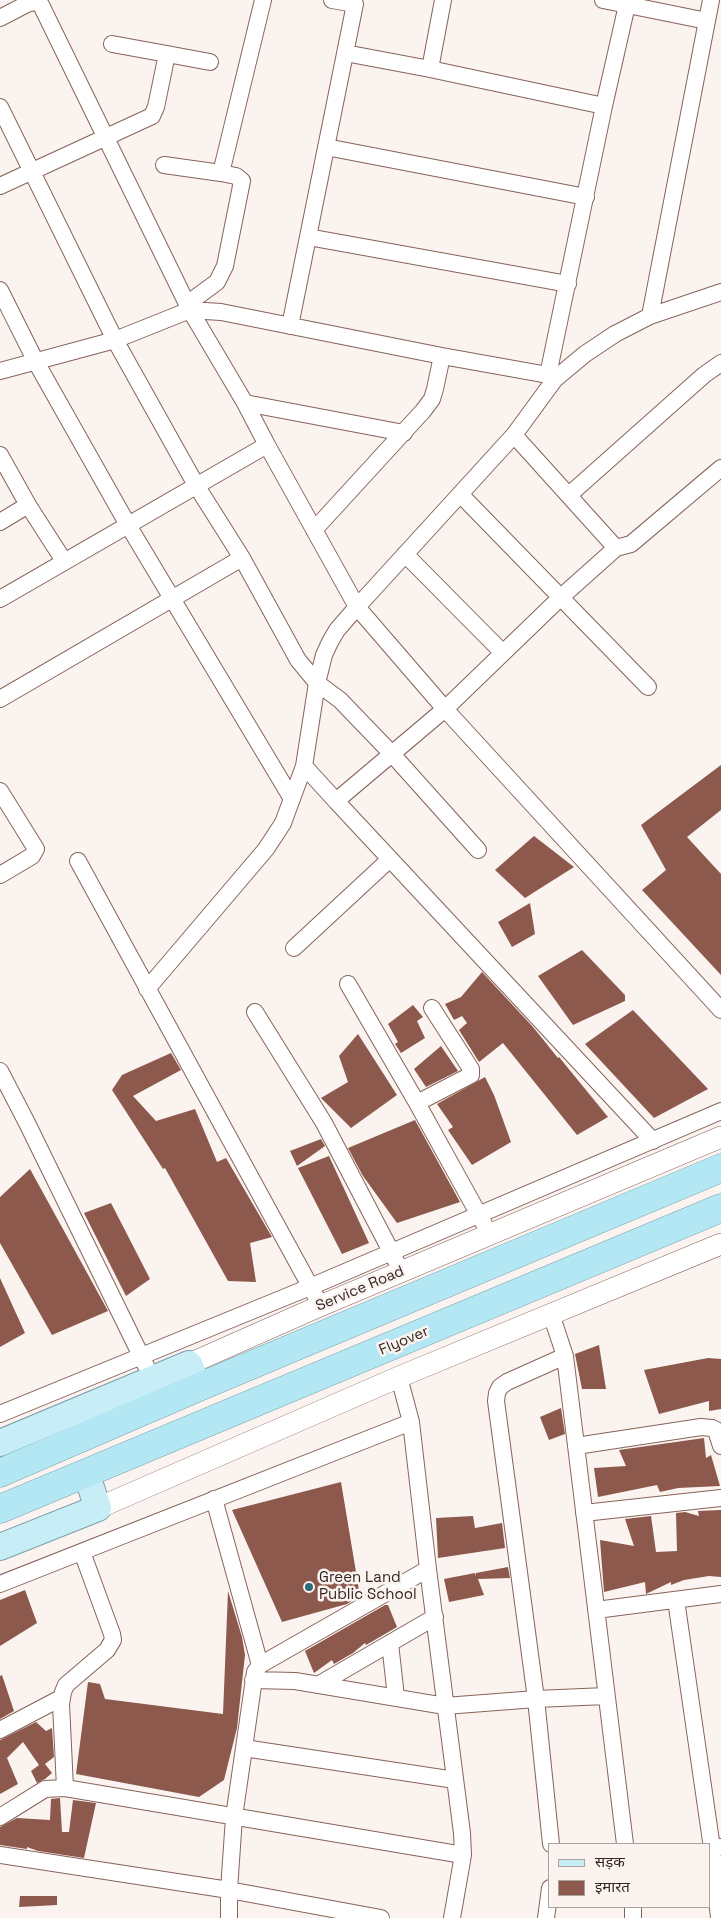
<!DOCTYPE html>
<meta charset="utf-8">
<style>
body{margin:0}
#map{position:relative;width:721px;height:1918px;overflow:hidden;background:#fbf3f0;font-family:"Space Grotesk","Noto Sans Devanagari",sans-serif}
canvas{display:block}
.legend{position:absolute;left:548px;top:1843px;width:162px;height:65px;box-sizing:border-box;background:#fbf3f0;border:1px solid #aba19d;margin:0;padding:6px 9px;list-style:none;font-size:15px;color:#342521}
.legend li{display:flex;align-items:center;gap:10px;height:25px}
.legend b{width:25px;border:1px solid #aba19d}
</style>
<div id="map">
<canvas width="721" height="1918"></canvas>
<ul class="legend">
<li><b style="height:6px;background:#c7edf7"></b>सड़क</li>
<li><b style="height:14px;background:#8c594c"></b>इमारत</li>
</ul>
</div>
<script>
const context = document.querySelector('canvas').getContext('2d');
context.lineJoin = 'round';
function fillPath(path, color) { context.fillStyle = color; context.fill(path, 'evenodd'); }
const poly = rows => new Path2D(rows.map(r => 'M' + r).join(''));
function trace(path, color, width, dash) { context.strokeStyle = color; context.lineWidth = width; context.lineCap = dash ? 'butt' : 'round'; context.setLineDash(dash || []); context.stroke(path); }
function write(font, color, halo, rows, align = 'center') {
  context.font = font + ' "Space Grotesk",sans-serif'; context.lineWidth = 5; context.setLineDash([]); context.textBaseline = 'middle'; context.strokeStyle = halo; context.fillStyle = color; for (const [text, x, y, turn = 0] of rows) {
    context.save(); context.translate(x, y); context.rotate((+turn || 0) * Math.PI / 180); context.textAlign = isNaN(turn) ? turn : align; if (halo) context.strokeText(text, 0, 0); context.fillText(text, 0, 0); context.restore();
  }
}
fillPath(poly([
 [721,765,721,810,687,837,721,874,721,975,642,890,666,870,641,825],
 [534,836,574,867,525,898,495,870],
 [530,903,535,934,512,947,498,922],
 [582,950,625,995,625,1001,573,1025,538,976],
 [482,972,533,1027,558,1058,559,1057,608,1117,577,1135,503,1043,479,1062,459,1030,467,1023,462,1016,454,1020,445,1004,461,997],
 [413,1005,423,1017,417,1021,425,1038,401,1053,395,1044,398,1042,388,1024],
 [633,1010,708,1089,654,1118,585,1044],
 [358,1034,397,1095,351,1128,321,1098,348,1082,339,1056],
 [441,1046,458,1071,426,1087,414,1069],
 [171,1053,181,1070,133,1096,156,1121,195,1109,217,1162,226,1158,272,1237,250,1243,256,1282,228,1281,165,1168,163,1169,112,1090,122,1075],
 [485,1077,494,1095,511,1142,472,1165,448,1130,453,1127,437,1104],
 [415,1120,460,1202,397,1223,363,1176,348,1148],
 [321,1139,325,1146,297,1166,290,1151],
 [329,1156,369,1243,342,1254,298,1168],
 [30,1169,108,1311,52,1335,0,1243,0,1197],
 [111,1203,150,1279,126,1296,84,1213],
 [0,1278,25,1333,0,1347],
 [599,1345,606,1389,582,1389,575,1354],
 [708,1358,721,1359,721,1409,709,1411,709,1401,659,1414,644,1370],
 [561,1408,565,1434,549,1440,540,1417],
 [704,1438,706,1458,711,1455,720,1486,678,1488,660,1492,657,1485,598,1497,594,1468,626,1466,619,1450],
 [341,1482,360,1596,347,1604,282,1622,232,1510],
 [721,1510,721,1577,709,1576,684,1580,671,1585,671,1582,646,1594,645,1582,604,1592,600,1540,634,1546,625,1519,651,1516,656,1552,677,1551,676,1513,685,1512,699,1516,698,1511],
 [473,1516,475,1528,502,1523,505,1548,438,1558,436,1518],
 [508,1567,510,1578,478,1579,484,1595,449,1602,444,1579,475,1573,476,1576,476,1573],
 [25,1590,37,1623,0,1646,0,1600],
 [228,1591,242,1637,245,1655,237,1728,224,1780,199,1797,76,1774,88,1682,100,1684,105,1699,223,1714],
 [385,1605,388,1605,397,1627,366,1645,365,1643,353,1653,334,1664,332,1660,314,1673,305,1651],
 [2,1675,14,1711,0,1719,0,1676],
 [36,1722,46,1731,52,1728,54,1757,45,1764,52,1773,45,1779,37,1783,31,1771,39,1765,23,1742,7,1758,18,1784,0,1794,0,1740],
 [60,1798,62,1832,69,1832,73,1800,96,1803,84,1858,38,1851,27,1847,27,1849,0,1845,0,1827,17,1818,50,1820,51,1799],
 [20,1896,57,1896,57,1905,19,1907]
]), '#8c594c');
const minor = poly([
 [603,0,707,21],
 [0,18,29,3,38,2,41,5,190,310,245,403,267,445,0,599],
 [345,53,430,69,604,106,548,375],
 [167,54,210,62],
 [430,69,443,0],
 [604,106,627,5],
 [0,107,115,340,196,485,242,558,298,660,317,683,340,700,392,754,478,850],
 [326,147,586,197],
 [164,165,221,173],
 [0,186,152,116,156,107,167,54,112,44],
 [308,237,568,284],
 [0,290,36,362,128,525,292,799],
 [187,304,217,282,225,266,242,181,236,176,221,173,263,0],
 [650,316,711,0],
 [290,326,355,4,332,0],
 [0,371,115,340,190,310,221,312,442,356,548,375,555,379,585,354,615,334,650,316,721,292],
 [555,379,514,435,616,548,560,598,445,709,721,1010],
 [245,403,404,433],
 [267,445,357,607,445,709,336,801,653,1141],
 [0,455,28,505,64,561],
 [460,494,648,687],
 [569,495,704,375,721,363],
 [0,522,28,505],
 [314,530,423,411,432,399,435,389,442,356],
 [616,548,631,544,721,468],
 [405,554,503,653],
 [0,699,242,558],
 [0,791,36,849,32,856,0,875],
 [336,801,304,766,317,683,324,655,330,642,337,630,357,607,514,435],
 [78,861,316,1297],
 [294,948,390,859],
 [348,984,417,1103,484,1224],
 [147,989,266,849,283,823,304,766],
 [255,1012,324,1123,396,1261],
 [0,1071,27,1123,146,1366],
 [417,1103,471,1075,471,1069,432,1008],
 [551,1314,565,1356,625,1844],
 [399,1377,411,1422,428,1569,462,1833,463,1855,452,1918],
 [0,1414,310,1287,721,1111],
 [576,1446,701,1427,712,1428,716,1430,721,1446],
 [214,1499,260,1665],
 [584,1513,721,1498],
 [0,1584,411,1422],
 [676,1600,712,1848,721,1847],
 [596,1610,721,1594],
 [390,1643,396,1697],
 [253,1680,295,1681,445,1706,536,1699,606,1696],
 [318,1685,435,1617],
 [0,1730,61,1698],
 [244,1748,455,1780],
 [65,1788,61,1704,63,1692,66,1685,107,1650,113,1640,112,1634,82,1552],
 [0,1817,45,1789,65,1788,463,1855],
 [551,1844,536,1699,496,1401,497,1393,500,1387,507,1382,565,1356],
 [712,1848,719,1918],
 [0,1855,229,1890,381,1918],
 [633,1907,633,1918],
 [229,1918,229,1890,234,1817,255,1672,260,1665,428,1569],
 [546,1918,550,1888]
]);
const tertiary = poly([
 [189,1364,320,1306,721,1137],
 [98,1508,399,1377,721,1244]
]);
const primary = poly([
 [0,1443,189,1364,199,1387],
 [0,1547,98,1508,86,1473]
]);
const trunk = poly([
 [0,1473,199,1387,721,1168],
 [0,1509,721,1208]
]);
trace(minor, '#876359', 18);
trace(tertiary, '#876359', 22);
trace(primary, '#7b9fa9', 28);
trace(trunk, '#7b9fa9', 29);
trace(minor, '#fff', 16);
trace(tertiary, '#fff', 21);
trace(primary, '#c7edf7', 26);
trace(trunk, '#b4e7f4', 28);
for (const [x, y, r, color] of [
 [309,1587,5,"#286c7c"]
]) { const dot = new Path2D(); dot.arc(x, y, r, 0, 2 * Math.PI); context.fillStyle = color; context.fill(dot); trace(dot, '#fbf3f0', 2); }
write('15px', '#342521', '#fbf3f0', [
 ["Service Road",360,1289,-23],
 ["Flyover",404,1341,-23]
]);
write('15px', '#342521', '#fbf3f0', [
 ["Green Land",319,1578],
 ["Public School",319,1595]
], 'left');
</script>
